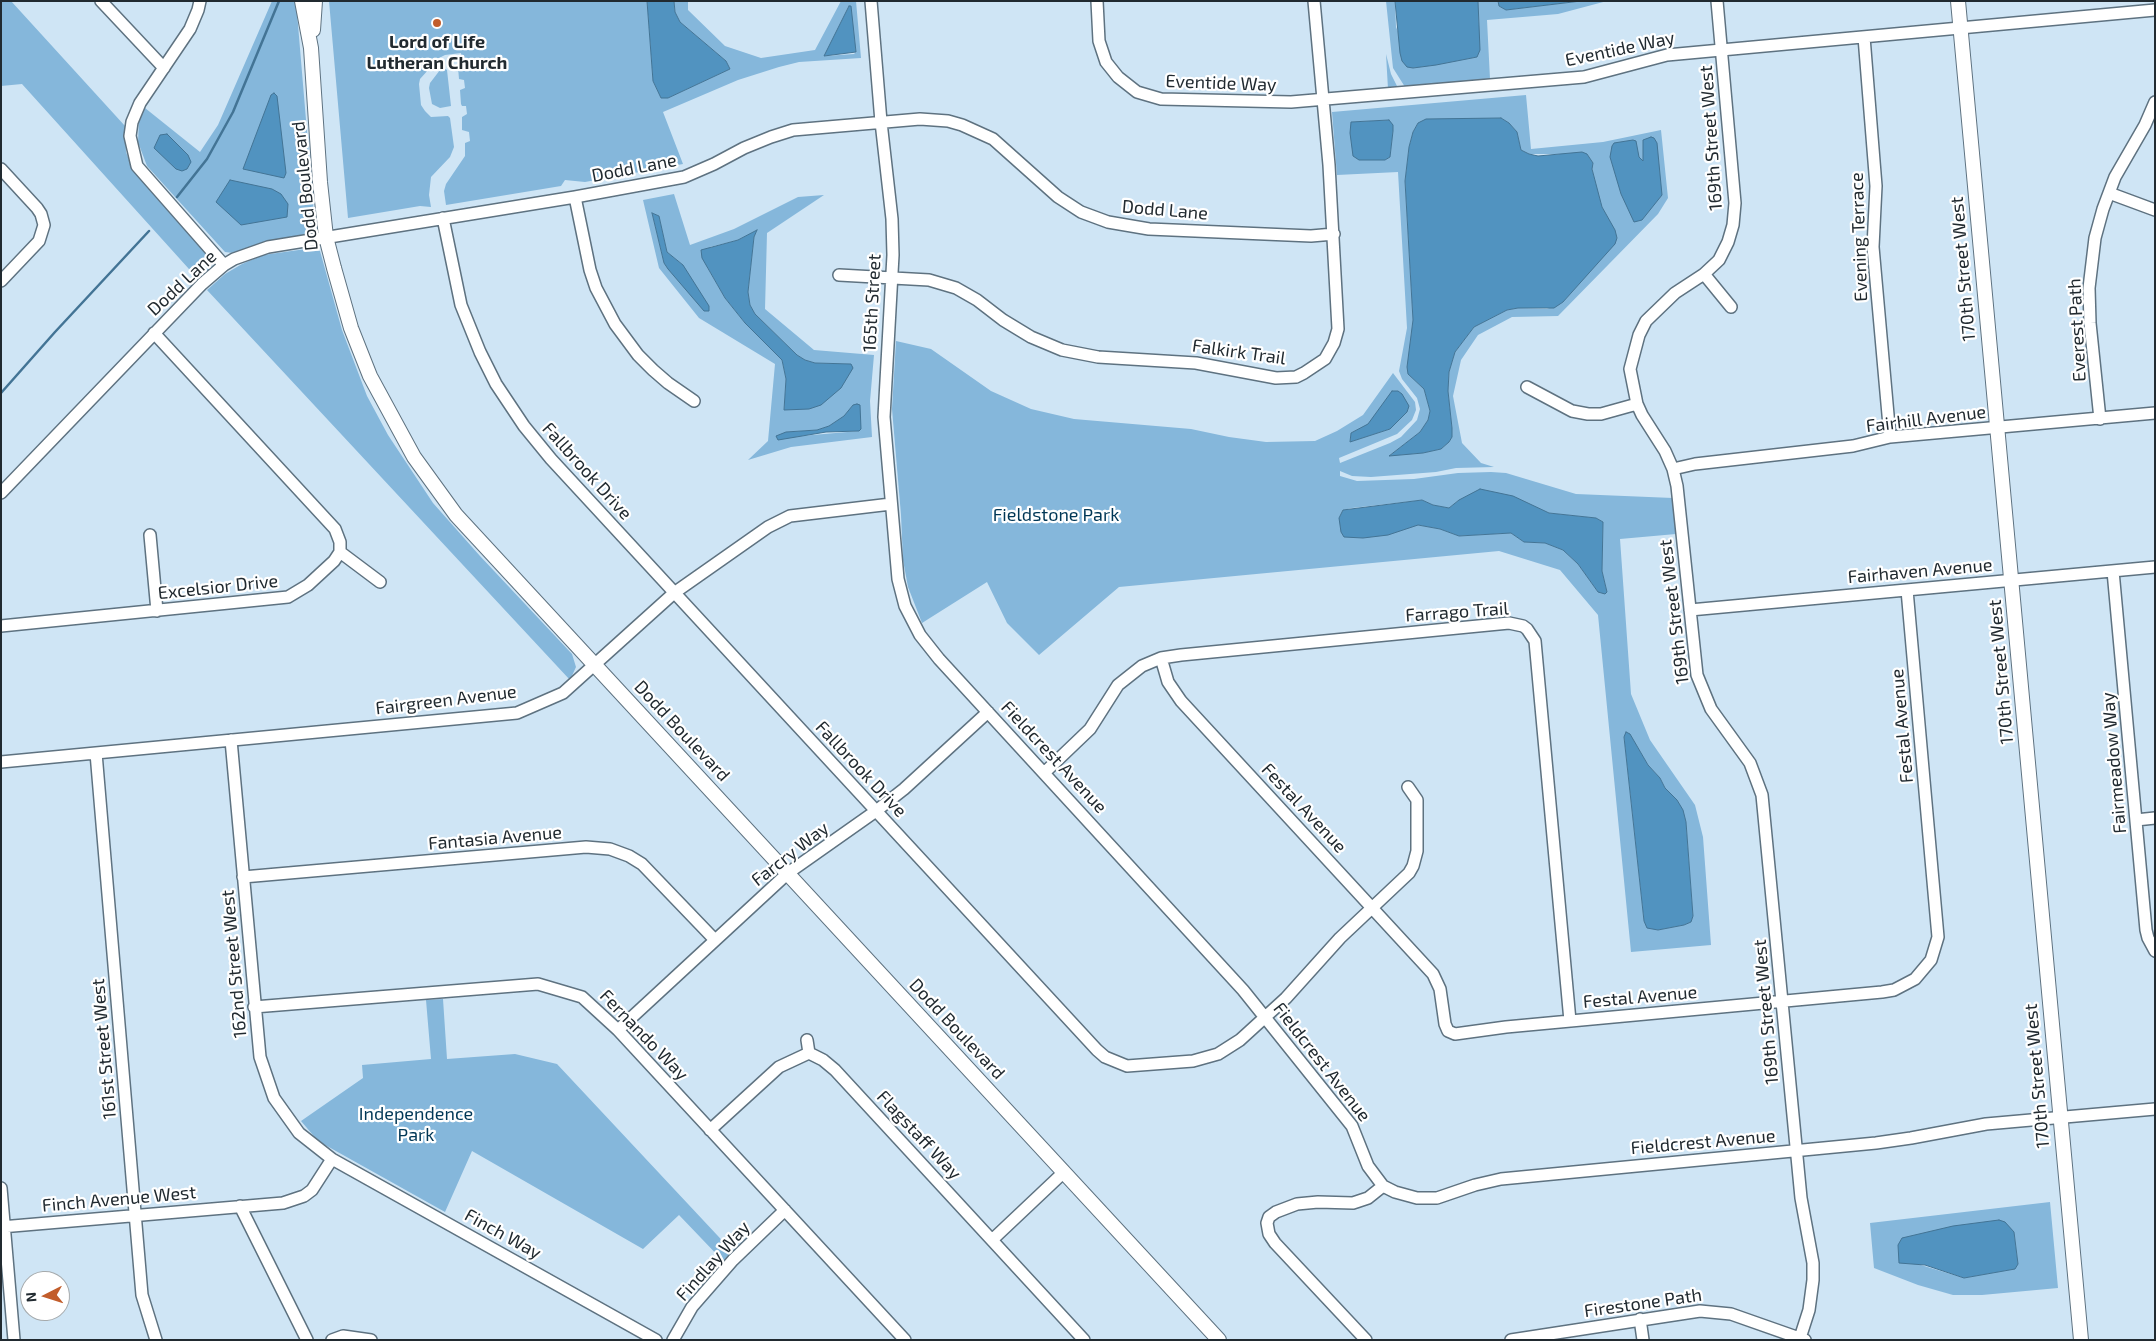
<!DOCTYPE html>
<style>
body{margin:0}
#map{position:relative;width:2156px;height:1341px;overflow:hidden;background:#cfe5f5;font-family:"Exo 2",sans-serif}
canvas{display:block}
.frame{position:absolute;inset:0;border:2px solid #212a30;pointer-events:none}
.north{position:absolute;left:20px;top:1271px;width:50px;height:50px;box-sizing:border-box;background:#fff;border:1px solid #a6aaac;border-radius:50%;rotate:265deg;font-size:14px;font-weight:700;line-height:20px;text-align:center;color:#212a30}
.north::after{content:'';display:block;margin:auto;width:18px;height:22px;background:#c25d2b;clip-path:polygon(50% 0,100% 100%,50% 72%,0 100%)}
</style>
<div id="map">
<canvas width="2156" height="1341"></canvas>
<div class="frame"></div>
<div class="north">N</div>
</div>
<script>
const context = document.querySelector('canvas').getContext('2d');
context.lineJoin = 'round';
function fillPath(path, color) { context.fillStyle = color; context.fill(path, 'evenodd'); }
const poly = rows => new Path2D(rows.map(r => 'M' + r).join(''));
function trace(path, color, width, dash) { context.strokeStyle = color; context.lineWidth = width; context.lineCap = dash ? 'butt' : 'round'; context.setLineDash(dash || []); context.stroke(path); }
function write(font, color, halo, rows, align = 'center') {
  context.font = font + ' "Exo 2",sans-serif'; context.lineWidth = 4.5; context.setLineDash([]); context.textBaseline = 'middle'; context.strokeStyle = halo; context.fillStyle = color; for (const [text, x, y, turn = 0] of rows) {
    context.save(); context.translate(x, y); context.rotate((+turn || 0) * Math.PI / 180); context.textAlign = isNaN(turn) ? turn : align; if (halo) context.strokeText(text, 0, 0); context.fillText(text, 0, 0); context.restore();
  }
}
fillPath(poly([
 [1,1,11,1,125,126,126,152,132,168,211,257,212,267,198,279,22,84,1,86],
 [272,1,296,1,315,227,312,232,304,235,264,242,233,253,225,252,147,166,138,142,139,119,145,108,200,152,218,125],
 [329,1,647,1,653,81,661,98,668,98,730,69,726,61,680,22,675,12,674,1,688,1,688,10,725,46,761,58,815,50,841,1,856,1,861,58,799,62,779,67,738,80,663,112,683,164,585,182,565,180,561,186,446,205,444,191,446,184,465,156,465,143,470,141,469,132,462,130,462,117,467,114,466,106,462,106,461,104,460,90,465,88,464,80,459,79,458,67,458,63,462,62,461,53,445,55,439,58,420,79,419,84,421,105,425,111,431,117,448,116,450,118,454,147,450,157,431,177,429,195,431,207,420,206,348,218],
 [849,6,856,52,854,54,825,56],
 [1386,1,1395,1,1396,27,1413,68,1477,57,1479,29,1478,1,1498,1,1499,6,1506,10,1581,1,1607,1,1558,14,1487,20,1490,79,1405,87,1393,68],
 [1386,54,1391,74,1398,88,1388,89],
 [444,68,447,70,451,106,440,108,432,104,429,88,430,83,440,70],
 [1526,95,1531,149,1603,142,1661,130,1668,198,1658,214,1558,316,1512,317,1478,335,1461,360,1453,396,1462,443,1481,463,1494,467,1456,468,1436,472,1371,477,1352,476,1340,471,1340,476,1357,481,1414,479,1458,473,1491,472,1506,473,1576,494,1673,498,1676,534,1620,539,1631,694,1650,740,1695,805,1703,837,1711,945,1631,952,1598,615,1560,570,1499,551,1119,587,1039,655,1007,623,987,582,922,623,908,587,903,560,901,515,892,409,896,341,931,349,991,391,1031,409,1074,419,1191,429,1229,437,1266,442,1315,441,1337,431,1363,415,1393,373,1415,402,1416,410,1412,420,1397,434,1339,458,1340,463,1390,443,1401,437,1417,420,1420,409,1417,398,1402,379,1399,371,1407,328,1398,172,1337,175,1332,112],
 [1501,118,1509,123,1517,132,1521,150,1529,154,1587,154,1593,163,1592,168,1597,192,1602,207,1617,238,1563,302,1547,309,1518,308,1507,310,1474,327,1455,352,1449,372,1448,391,1452,428,1452,437,1449,442,1441,449,1423,453,1390,455,1420,432,1428,420,1430,411,1424,389,1408,374,1413,320,1405,181,1409,147,1413,132,1418,123],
 [1389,120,1393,131,1390,157,1385,160,1359,160,1351,122],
 [1408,406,1407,412,1390,429,1350,442,1351,433],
 [1422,500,1433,505,1449,508,1459,500,1531,506,1549,513,1596,518,1603,522,1602,571,1607,592,1598,592,1578,564,1563,550,1545,543,1524,542,1511,533,1459,536,1440,529,1418,525,1339,518,1343,510,1352,508],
 [1630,735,1648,765,1660,778,1665,788,1677,800,1686,822,1693,916,1691,922,1684,925,1658,930,1644,921,1624,737],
 [674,194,690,245,734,229,798,197,824,195,767,233,765,309,814,350,874,355,870,401,872,437,791,447,748,460,768,441,775,364,699,318,659,268,643,200],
 [652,213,659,216,667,252,683,265,685,287,664,263],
 [757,230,754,237,748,292,750,305,755,314,797,355,805,360,815,363,851,364,784,410,786,379,782,360,745,323,725,298,707,267,710,247,738,240],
 [853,405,859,431,789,437,786,432,817,430,829,426,845,416],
 [306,249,320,251,342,330,367,396,388,435,433,503,480,556,572,654,576,667,570,680,207,290,225,274,242,264,263,255],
 [443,999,447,1059,515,1054,557,1064,732,1251,723,1261,679,1215,643,1249,472,1151,445,1212,318,1141,301,1121,363,1078,362,1065,431,1059,426,1000],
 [2050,1202,2058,1288,1982,1295,1953,1295,1918,1285,1874,1268,1870,1223],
 [2014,1232,2018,1264,2014,1269,1964,1278,1911,1262]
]), '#85b7db');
const water = poly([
 [647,1,674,1,675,12,680,22,726,61,730,69,668,98,661,98,653,81,647,1],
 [1395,1,1478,1,1480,50,1477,57,1436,65,1413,68,1407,67,1402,61,1400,53,1395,1],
 [1498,1,1581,1,1506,10,1499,6,1498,1],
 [849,6,851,6,856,52,824,56,849,6],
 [274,93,277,96,286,173,284,178,243,169,271,95,274,93],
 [1501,118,1509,123,1517,132,1521,150,1529,154,1538,156,1582,152,1587,154,1593,163,1592,169,1602,207,1615,230,1617,238,1615,244,1563,302,1554,308,1518,308,1507,310,1474,327,1455,352,1449,372,1448,391,1452,428,1452,437,1449,442,1441,449,1423,453,1389,456,1420,432,1428,420,1430,411,1424,389,1408,374,1407,367,1413,320,1405,181,1409,147,1413,132,1418,123,1426,119,1501,118],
 [1389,120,1393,125,1393,131,1390,157,1385,160,1359,160,1353,156,1350,133,1351,122,1389,120],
 [167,134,188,155,191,162,187,169,182,171,176,169,154,148,160,135,167,134],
 [1651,137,1654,138,1657,143,1662,195,1642,220,1634,222,1621,194,1610,157,1612,146,1614,143,1633,140,1636,141,1639,157,1643,161,1643,140,1651,137],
 [230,180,272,189,281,194,288,204,287,217,241,225,216,202,230,180],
 [652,213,659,216,667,252,683,265,709,306,709,311,704,311,668,269,664,263,652,213],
 [757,230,754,237,748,292,750,305,755,314,797,355,805,360,815,363,851,364,853,368,841,388,821,405,809,409,784,410,786,379,782,360,745,323,725,298,702,258,701,250,738,240,757,230],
 [1392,391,1398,391,1402,394,1409,406,1407,412,1390,429,1350,442,1351,433,1368,424,1392,391],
 [857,404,860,405,861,429,859,431,826,432,778,440,776,436,786,432,817,430,829,426,844,416,853,405,857,404],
 [1480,489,1513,496,1549,513,1596,518,1603,522,1602,571,1607,592,1605,594,1598,592,1578,564,1563,550,1545,543,1524,542,1511,533,1459,536,1440,529,1418,525,1388,535,1363,538,1344,537,1341,532,1339,518,1343,510,1422,500,1433,505,1449,508,1459,500,1480,489],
 [1626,732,1630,734,1648,765,1660,778,1665,788,1677,800,1683,810,1686,822,1693,916,1691,922,1684,925,1658,930,1647,928,1644,921,1624,737,1626,732],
 [1999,1220,2005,1222,2014,1232,2018,1264,2015,1269,1964,1278,1925,1265,1899,1263,1898,1245,1902,1238,1953,1226,1999,1220]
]);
fillPath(water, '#5193c0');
trace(water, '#437495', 1);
trace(poly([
 [177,197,207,159,233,112,279,1],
 [1,393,55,332,149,231]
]), '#437495', 2.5);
const minor = poly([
 [101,1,164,68],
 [200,1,198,10,190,29,140,103,132,122,130,136,137,166,224,265],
 [871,1,881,122,892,219,893,255,884,417,898,579,905,606,920,635,939,659,1243,990,1352,1126,1368,1166,1383,1186,1395,1192,1417,1198,1437,1198,1475,1185,1501,1179,1876,1143,1911,1138,1986,1124,2155,1109],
 [1097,1,1099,41,1106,62,1118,77,1137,92,1161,99,1291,102,1584,77,1667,55,2155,10],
 [1717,1,1735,203,1733,225,1728,242,1719,260,1704,274,1675,293,1646,321,1639,335,1630,369,1637,404,1642,415,1665,451,1673,469,1677,486,1697,675,1711,709,1750,763,1762,795,1801,1198,1813,1263,1813,1280,1809,1310,1800,1338],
 [1864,37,1876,186,1873,247,1890,437],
 [1,169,37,208,41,214,44,225,39,241,1,281],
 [2109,193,2155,210],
 [575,197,590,270,596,288,615,324,638,355,653,370,668,383,694,401],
 [443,218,461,305,480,352,496,384,524,426,551,459,684,603,1097,1050,1105,1057,1127,1066,1193,1061,1218,1054,1240,1040,1286,998,1340,938,1409,873,1413,866,1417,851,1417,800,1408,787],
 [1704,274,1731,307],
 [839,275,929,280,956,288,977,300,1003,320,1031,337,1062,350,1098,357,1196,363,1276,378,1296,377,1304,373,1325,359,1334,343,1338,329,1329,165,1314,1],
 [1527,387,1572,411,1588,414,1601,414,1637,404],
 [2100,419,2090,323,2089,288,2095,238,2103,209,2115,177,2145,125,2155,102],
 [1673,469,1695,464,1853,446,1890,437,2155,413],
 [1,493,202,284,224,265,234,259,268,247,575,197,684,177,714,164,744,148,771,137,793,130,920,119,948,121,962,125,993,139,1058,197,1081,212,1108,222,1149,229,1311,236,1334,234],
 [150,535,157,611],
 [340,552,380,582],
 [2113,571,2146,930,2148,938,2155,951],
 [1690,610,2155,567],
 [1,626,288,597,308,585,334,561,340,552,340,542,335,529,154,333],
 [1161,658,1168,682,1181,701,1433,974,1440,989,1445,1024,1448,1031,1455,1034,1506,1027,1882,992,1894,990,1915,979,1931,960,1938,937,1907,590],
 [231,740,260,1057,274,1098,299,1133,332,1159,656,1340],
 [96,753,142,1295,156,1340],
 [1,762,517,713,563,693,674,593,768,527,790,516,891,504],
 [1044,773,1090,729,1118,685,1142,666,1161,658,1181,655,1509,623,1523,626,1527,629,1535,641,1570,1021],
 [2136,820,2155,818],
 [243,877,586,847,610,849,629,856,642,864,715,940],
 [254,1007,538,984,582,997,618,1030,905,1340],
 [618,1030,788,873,876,811,904,789,988,712],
 [807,1040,809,1053],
 [710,1130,779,1067,809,1053,823,1060,835,1070,1084,1340],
 [1,1188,14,1340],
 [240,1206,307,1340],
 [1,1227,283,1203,304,1196,312,1190,332,1159],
 [992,1240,1064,1172],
 [1640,1319,1643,1340],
 [332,1340,343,1336,371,1340],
 [673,1340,692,1307,733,1260,785,1210],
 [1366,1340,1275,1243,1269,1234,1267,1223,1269,1217,1276,1212,1297,1204,1318,1202,1353,1203,1368,1198,1383,1186],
 [1511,1340,1700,1311,1731,1314,1805,1340]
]);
const tertiary = poly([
 [302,1,311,48,320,182,326,237,334,268,351,328,370,376,414,457,456,515,1219,1340],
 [1958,1,2081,1340],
 [313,30,315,1]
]);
trace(minor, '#5e7280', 14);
trace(tertiary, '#5e7280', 16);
trace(minor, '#fff', 11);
trace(tertiary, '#fff', 14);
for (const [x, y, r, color] of [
 [437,23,5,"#c25d2b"]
]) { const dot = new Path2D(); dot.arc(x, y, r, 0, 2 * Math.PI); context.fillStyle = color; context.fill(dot); trace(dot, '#fff', 2); }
write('bold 18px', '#212a30', '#fff', [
 ["Lord of Life",437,42],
 ["Lutheran Church",437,63]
]);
write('18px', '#212a30', '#fff', [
 ["Eventide Way",1620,49,-12],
 ["Eventide Way",1221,83,2],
 ["169th Street West",1711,138,-94],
 ["Dodd Lane",634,168,-11],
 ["Dodd Boulevard",305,186,-96],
 ["Dodd Lane",1165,210,5],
 ["Evening Terrace",1859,237,-92],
 ["170th Street West",1963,269,-95],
 ["Dodd Lane",182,283,-43],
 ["165th Street",872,303,-87],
 ["Everest Path",2077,330,-93],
 ["Falkirk Trail",1239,352,8],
 ["Fairhill Avenue",1926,419,-7],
 ["Fallbrook Drive",587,471,48],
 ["Fairhaven Avenue",1920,571,-5],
 ["Excelsior Drive",218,587,-6],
 ["Farrago Trail",1457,612,-4],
 ["169th Street West",1674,612,-97],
 ["170th Street West",2001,672,-95],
 ["Fairgreen Avenue",446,700,-7],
 ["Festal Avenue",1902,726,-95],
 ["Dodd Boulevard",682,731,47],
 ["Fieldcrest Avenue",1054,757,47],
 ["Fairmeadow Way",2114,763,-95],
 ["Fallbrook Drive",861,769,47],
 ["Festal Avenue",1304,808,47],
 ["Fantasia Avenue",495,838,-5],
 ["Farcry Way",790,854,-38],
 ["162nd Street West",234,964,-95],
 ["Festal Avenue",1640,997,-5],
 ["169th Street West",1766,1012,-95],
 ["Dodd Boulevard",957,1029,47],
 ["Fernando Way",644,1035,46],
 ["161st Street West",104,1049,-95],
 ["Fieldcrest Avenue",1322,1062,52],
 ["170th Street West",2037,1076,-95],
 ["Flagstaff Way",919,1135,47],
 ["Fieldcrest Avenue",1703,1142,-5],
 ["Finch Avenue West",119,1199,-5],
 ["Finch Way",503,1234,29],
 ["Findlay Way",713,1261,-48],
 ["Firestone Path",1643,1303,-8]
]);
write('18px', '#003756', '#fff', [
 ["Fieldstone Park",1056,515],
 ["Independence",416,1114],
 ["Park",416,1135]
]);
</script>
